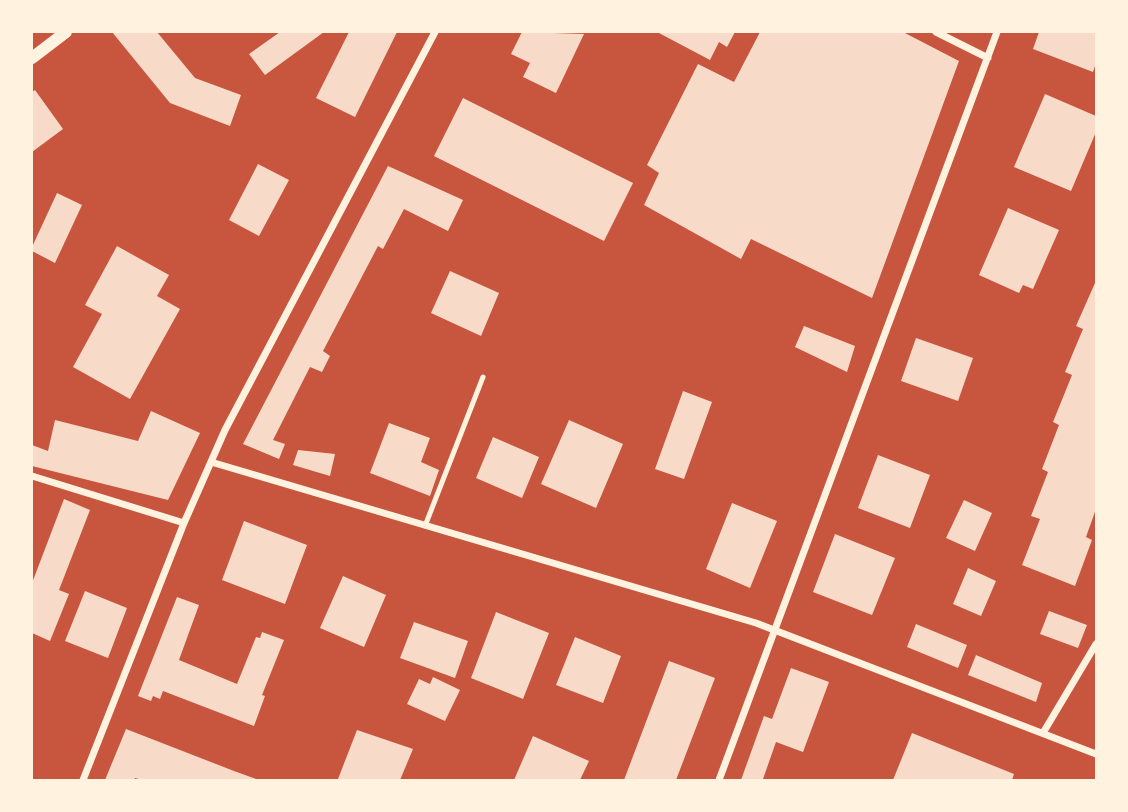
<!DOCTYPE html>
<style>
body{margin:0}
#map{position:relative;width:1128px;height:812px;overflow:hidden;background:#c8553d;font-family:"Zilla Slab",serif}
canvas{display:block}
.frame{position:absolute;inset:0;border:33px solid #fff3e0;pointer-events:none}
</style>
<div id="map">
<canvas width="1128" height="812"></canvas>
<div class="frame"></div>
</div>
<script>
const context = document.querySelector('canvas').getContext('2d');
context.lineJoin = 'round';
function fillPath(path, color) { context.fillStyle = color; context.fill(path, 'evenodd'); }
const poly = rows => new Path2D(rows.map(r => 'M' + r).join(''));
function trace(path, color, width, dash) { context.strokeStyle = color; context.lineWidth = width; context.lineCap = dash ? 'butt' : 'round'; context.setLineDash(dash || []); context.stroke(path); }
fillPath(poly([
 [112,32,157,32,195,78,241,95,230,126,170,103],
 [280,32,324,32,265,75,249,54],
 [349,32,397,32,355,117,316,98],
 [522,32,584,34,556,93,523,77,530,63,511,54],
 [657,32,735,32,727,47,719,42,710,60],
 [760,32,903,32,959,61,872,298,751,239,741,259,644,205,659,173,647,165,698,64,734,82],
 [1039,32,1096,32,1096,63,1093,72,1033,49],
 [35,90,63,129,32,152,32,92],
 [1045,94,1096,116,1096,132,1071,191,1014,167],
 [463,98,633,183,604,241,434,156],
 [258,164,289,180,259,236,229,220],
 [388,166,463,200,448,231,404,209,383,249,378,246,323,351,330,356,322,372,310,367,273,440,285,444,279,459,243,444],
 [57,193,82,205,55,263,32,251,32,247],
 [1008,208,1059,230,1033,289,1023,285,1019,293,979,275],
 [117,246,169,275,157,296,180,309,130,399,73,367,102,314,85,305],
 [450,271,499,293,481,336,431,313],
 [1095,283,1096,509,1086,537,1092,540,1075,586,1022,565,1040,519,1031,516,1048,472,1042,469,1059,425,1053,422,1072,375,1065,372,1083,329,1076,326],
 [804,326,855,346,847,372,795,347],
 [916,338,973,358,958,401,901,381],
 [683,391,712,402,684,479,655,469],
 [151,411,200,433,168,500,32,466,32,445,48,451,55,420,138,441],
 [569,420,623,444,596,508,541,484],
 [389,423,430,438,421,462,439,470,430,496,370,473],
 [493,437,539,457,522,498,476,478],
 [298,450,335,454,330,476,293,465],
 [878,455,930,475,910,528,858,508],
 [64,499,90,510,59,590,69,594,50,641,32,633,32,583],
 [964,500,992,513,975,551,946,538],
 [732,503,777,521,750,588,706,569],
 [244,521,307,545,285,604,222,580],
 [835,534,895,558,872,615,813,592],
 [968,568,996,581,981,616,953,604],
 [343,576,386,595,364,647,320,628],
 [85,591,127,608,108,658,65,641],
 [177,597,199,605,179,660,237,684,256,637,260,638,262,632,284,640,262,695,265,696,254,726,163,691,160,699,153,696,151,701,138,696],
 [1049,611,1087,625,1078,648,1040,634],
 [496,612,549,633,523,699,471,678],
 [414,622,468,641,455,678,400,658],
 [916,624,967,645,958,668,907,647],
 [575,637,621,656,603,703,556,685],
 [976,655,1042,683,1036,702,968,675],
 [669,661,715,678,676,780,624,780],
 [791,668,829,682,803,752,776,742,763,779,768,780,741,780,764,716,772,719],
 [433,677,460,690,445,721,407,704,419,679,430,684],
 [126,729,234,771,259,780,142,780,135,778,134,780,105,780],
 [357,730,413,749,400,780,338,779],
 [912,733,1014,774,1012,780,893,780],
 [533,736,589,761,580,780,514,780]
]), '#f7dbc8');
trace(poly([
 [425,526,483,377]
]), '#fff3e0', 5);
trace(poly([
 [936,32,988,58],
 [211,462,756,623,1096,754],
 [32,476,184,523],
 [1043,733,1096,644],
 [83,780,184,523,225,430,435,32],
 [719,780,997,32]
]), '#fff3e0', 7);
trace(poly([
 [32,58,66,32]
]), '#fff3e0', 12);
</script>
